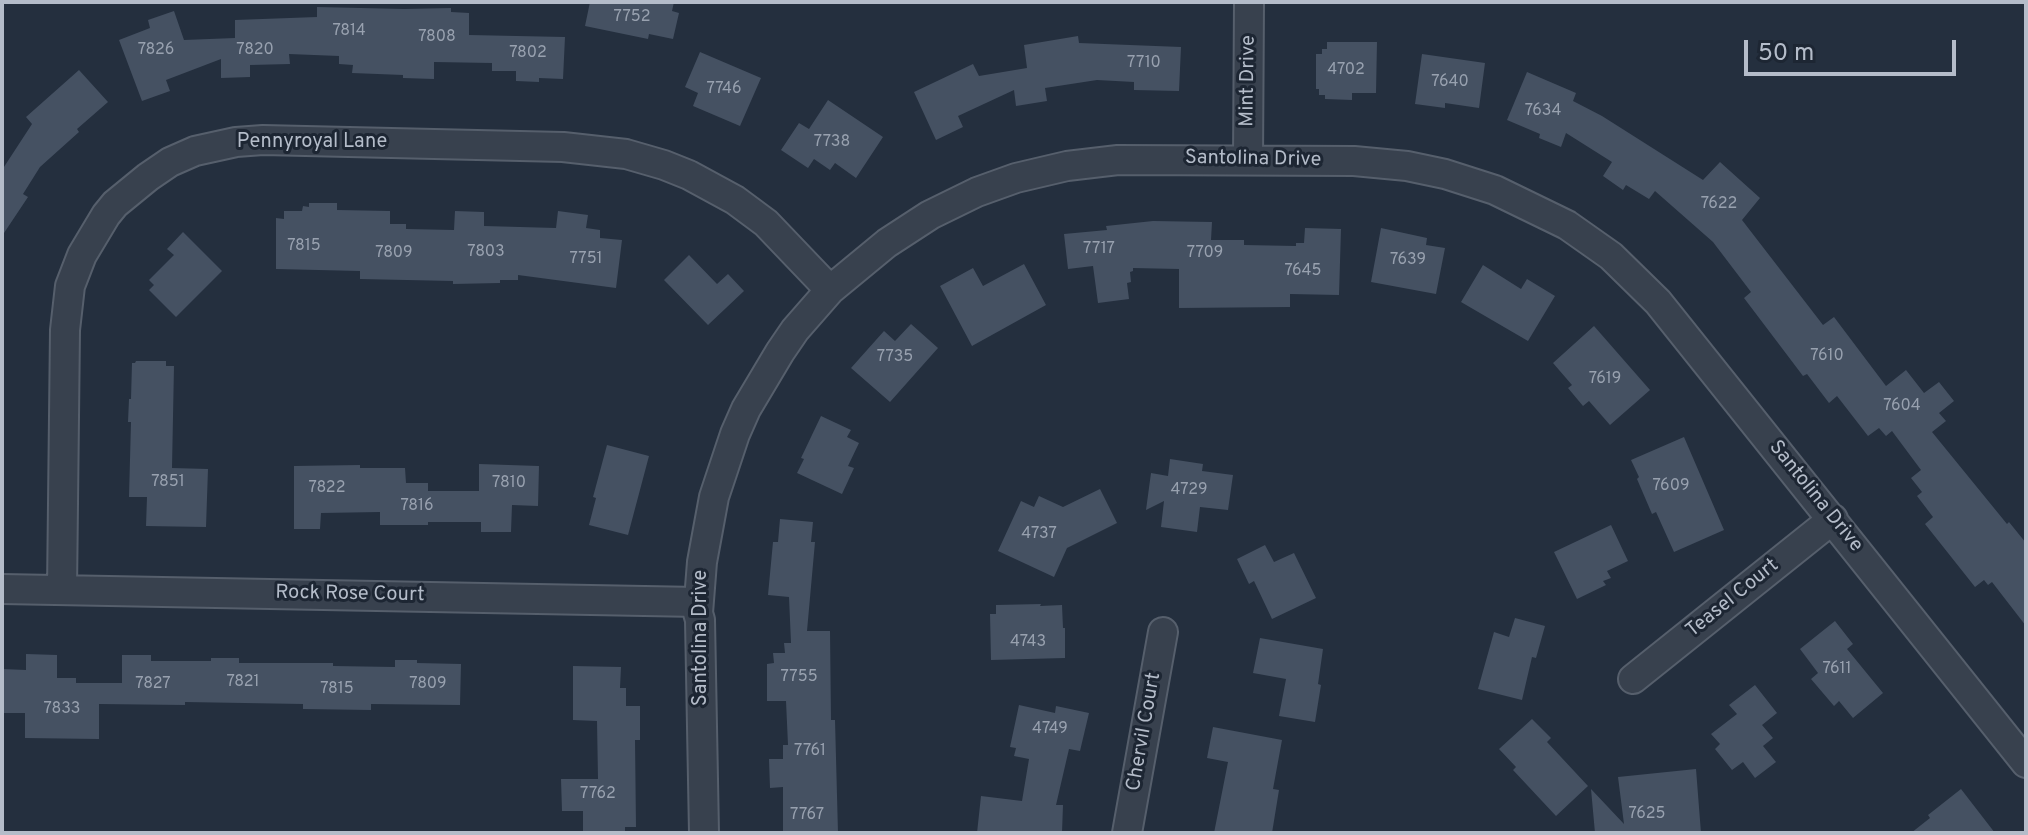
<!DOCTYPE html>
<style>
body{margin:0}
#map{position:relative;width:2028px;height:835px;overflow:hidden;background:#242f3e;font-family:Overpass,sans-serif}
canvas{display:block}
.frame{position:absolute;inset:0;border:4px solid #b4bcc9;pointer-events:none}
.scale{position:absolute;left:1744px;top:40px;width:212px;height:36px;box-sizing:border-box;border:4px solid #b4bcc9;border-top:0;padding-left:10px;font-size:24px;line-height:28px;white-space:nowrap;color:#b4bcc9;-webkit-text-stroke:6px #1d2633;paint-order:stroke}
</style>
<div id="map">
<canvas width="2028" height="835"></canvas>
<div class="frame"></div>
<div class="scale">50 m</div>
</div>
<script>
const context = document.querySelector('canvas').getContext('2d');
context.lineJoin = 'round';
function fillPath(path, color) { context.fillStyle = color; context.fill(path, 'evenodd'); }
const poly = rows => new Path2D(rows.map(r => 'M' + r).join(''));
function trace(path, color, width, dash) { context.strokeStyle = color; context.lineWidth = width; context.lineCap = dash ? 'butt' : 'round'; context.setLineDash(dash || []); context.stroke(path); }
function write(font, color, halo, rows, align = 'center') {
  context.font = font + ' Overpass,sans-serif'; context.lineWidth = 6; context.setLineDash([]); context.textBaseline = 'middle'; context.strokeStyle = halo; context.fillStyle = color; for (const [text, x, y, turn = 0] of rows) {
    context.save(); context.translate(x, y); context.rotate((+turn || 0) * Math.PI / 180); context.textAlign = isNaN(turn) ? turn : align; if (halo) context.strokeText(text, 0, 0); context.fillText(text, 0, 0); context.restore();
  }
}
fillPath(poly([
 [590,2,674,2,672,11,679,13,673,39,649,34,648,39,585,26],
 [317,7,404,9,451,8,451,12,469,13,469,35,565,37,563,79,539,78,539,82,516,81,516,71,492,71,492,63,434,62,434,79,403,78,403,75,352,73,353,65,339,64,339,56,289,54,290,64,250,65,250,77,221,78,221,59,166,80,170,91,142,101,119,40,150,28,148,20,174,11,184,40,235,38,235,20,317,17],
 [1078,36,1079,43,1181,47,1179,91,1134,90,1134,82,1097,80,1045,88,1047,101,1016,106,1014,90,958,116,963,127,936,140,914,92,973,64,979,76,1027,68,1024,45],
 [1327,42,1377,42,1376,93,1352,93,1352,100,1325,99,1325,95,1319,95,1319,89,1316,89,1316,54,1322,54,1322,49,1327,49],
 [700,52,761,78,740,126,693,106,698,93,685,87],
 [1422,54,1485,63,1479,108,1445,103,1445,108,1415,104],
 [79,70,108,102,77,129,79,132,40,167,23,194,28,197,2,236,2,170,32,124,26,117],
 [1527,72,1576,93,1573,101,1602,116,1703,180,1720,162,1760,198,1742,220,1823,325,1834,317,1886,386,1906,370,1924,393,1939,382,1954,401,1939,413,1946,421,1932,432,2007,524,2009,522,2026,543,2026,626,1992,582,1988,585,1984,580,1975,587,1925,524,1933,517,1917,496,1922,492,1911,478,1921,470,1892,431,1886,436,1879,428,1868,436,1837,396,1829,403,1807,374,1803,376,1744,298,1751,292,1713,242,1655,191,1649,199,1626,185,1623,190,1603,176,1612,162,1566,133,1561,147,1539,138,1540,134,1507,120],
 [828,100,883,137,856,178,835,163,830,170,814,159,808,168,781,150,799,123,809,129],
 [309,203,337,203,337,210,390,211,390,224,406,224,406,229,454,230,455,211,484,212,484,226,556,228,558,211,588,215,586,228,600,230,600,238,622,240,616,288,518,275,518,280,500,280,500,283,453,284,453,281,360,279,360,271,276,269,276,218,284,219,284,211,302,211,303,206,309,207],
 [1153,221,1212,222,1211,240,1244,240,1244,245,1296,246,1296,243,1304,243,1305,228,1341,229,1339,295,1290,294,1290,307,1179,308,1179,269,1133,268,1133,271,1130,272,1131,282,1127,283,1129,299,1098,303,1093,266,1068,269,1064,234,1107,230,1106,226],
 [1381,228,1427,238,1426,245,1445,248,1436,294,1371,282],
 [183,232,222,271,176,317,149,290,154,285,149,280,174,255,167,249],
 [689,255,717,284,728,274,744,291,708,325,664,280],
 [1024,264,1046,305,972,346,940,286,973,268,983,286],
 [1483,265,1521,289,1527,279,1555,296,1528,341,1461,302],
 [911,324,938,348,890,402,851,368,884,331,895,341],
 [1594,326,1650,390,1610,425,1589,401,1583,406,1568,388,1572,385,1553,363],
 [136,361,166,361,166,366,174,366,172,468,208,469,206,527,146,526,147,497,129,497,131,422,128,422,129,399,131,399,132,363,135,363],
 [821,416,851,430,847,437,859,443,848,466,854,468,842,494,797,473,804,459,801,458],
 [1684,437,1724,530,1674,552,1656,512,1652,514,1637,479,1639,477,1631,460],
 [607,445,649,456,628,535,589,525,596,498,593,497],
 [1170,459,1203,464,1202,471,1233,475,1228,510,1200,507,1197,532,1161,527,1164,501,1146,510,1151,473,1168,476],
 [479,464,539,466,538,506,512,505,511,532,481,532,481,522,428,522,428,525,380,525,380,512,321,513,320,529,294,529,294,466,360,465,360,468,405,468,406,483,428,483,428,491,479,491],
 [1100,489,1117,523,1067,548,1054,577,998,551,1021,501,1034,507,1039,496,1063,507],
 [780,519,813,522,811,542,815,542,807,631,830,631,831,720,835,720,838,833,783,833,783,787,770,788,769,759,783,759,783,745,788,745,786,701,767,701,767,664,774,663,773,653,785,653,784,643,791,643,789,597,768,595,773,542,778,542],
 [1611,525,1628,561,1607,571,1611,578,1603,581,1606,585,1577,599,1554,552],
 [1265,545,1274,562,1294,553,1316,598,1272,619,1254,581,1249,584,1237,559],
 [1041,604,1040,606,1062,605,1063,628,1065,628,1065,658,991,660,990,614,996,614,996,605],
 [1515,618,1545,626,1536,658,1532,657,1522,700,1478,689,1494,632,1509,637],
 [1835,621,1853,644,1847,649,1883,693,1853,718,1839,701,1834,706,1811,679,1818,673,1800,649],
 [1260,638,1323,649,1318,684,1321,685,1315,722,1279,716,1286,679,1253,673],
 [26,654,57,655,57,678,76,678,76,683,122,683,122,655,151,655,151,661,211,661,211,658,239,658,239,663,333,663,333,666,395,667,395,660,417,660,417,663,461,664,460,705,371,704,371,710,303,709,303,704,185,702,185,705,99,704,99,739,25,738,25,713,2,713,2,669,26,670],
 [573,666,621,667,620,688,626,688,626,706,640,706,640,740,635,740,636,827,625,827,625,833,583,833,583,811,562,811,561,779,598,779,597,721,573,720],
 [1755,685,1777,713,1762,725,1773,738,1763,746,1776,762,1755,778,1743,762,1732,770,1715,749,1720,744,1711,734,1737,714,1729,705],
 [1019,705,1055,713,1056,706,1089,713,1080,751,1069,749,1056,805,1063,805,1062,833,977,833,981,796,1022,801,1029,759,1014,756,1016,748,1010,747],
 [1532,719,1551,738,1547,742,1588,786,1556,816,1513,770,1516,767,1499,749],
 [1213,727,1282,740,1273,789,1279,790,1272,833,1214,833,1228,762,1207,758],
 [1696,769,1701,833,1595,833,1591,789,1624,824,1618,777],
 [1961,789,1995,833,1911,833,1930,818,1928,815]
]), '#455162');
const minor = poly([
 [1248,160,1249,2],
 [2,589,698,602],
 [62,590,65,330,70,286,82,255,106,215,115,204,148,177,170,162,195,151,236,142,263,140,563,147,626,154,664,165,689,175,735,200,766,223,830,290],
 [1633,679,1833,519],
 [704,833,700,620,698,613,702,562,714,497,735,434,746,409,780,352,795,330,830,290,887,243,930,215,977,192,1016,178,1067,166,1118,160,1354,161,1407,166,1445,174,1495,190,1567,225,1611,256,1658,302,2026,763],
 [1127,833,1163,632]
]);
trace(minor, '#565f6c', 32);
trace(minor, '#38414e', 28);
write('16px', '#98a1af', null, [
 ["7752",632,18],
 ["7814",349,32],
 ["7808",437,38],
 ["7826",156,51],
 ["7820",255,51],
 ["7802",528,54],
 ["7710",1144,64],
 ["4702",1346,71],
 ["7640",1450,83],
 ["7746",724,90],
 ["7634",1543,112],
 ["7738",832,143],
 ["7622",1719,205],
 ["7815",304,247],
 ["7717",1099,250],
 ["7803",486,253],
 ["7809",394,254],
 ["7709",1205,254],
 ["7751",586,260],
 ["7639",1408,261],
 ["7645",1303,272],
 ["7610",1827,357],
 ["7735",895,358],
 ["7619",1605,380],
 ["7604",1902,407],
 ["7851",168,483],
 ["7810",509,484],
 ["7609",1671,487],
 ["7822",327,489],
 ["4729",1189,491],
 ["7816",417,507],
 ["4737",1039,535],
 ["4743",1028,643],
 ["7611",1837,670],
 ["7755",799,678],
 ["7821",243,683],
 ["7827",153,685],
 ["7809",428,685],
 ["7815",337,690],
 ["7833",62,710],
 ["4749",1050,730],
 ["7761",810,752],
 ["7762",598,795],
 ["7625",1647,815],
 ["7767",807,816]
]);
write('20px', '#b4bcc9', '#1d2633', [
 ["Mint Drive",1249,81,-89],
 ["Pennyroyal Lane",312,143],
 ["Santolina Drive",1253,160,1],
 ["Santolina Drive",1815,497,51],
 ["Rock Rose Court",350,595,1],
 ["Teasel Court",1733,599,-39],
 ["Santolina Drive",702,638,-90],
 ["Chervil Court",1145,732,-80]
]);
</script>
